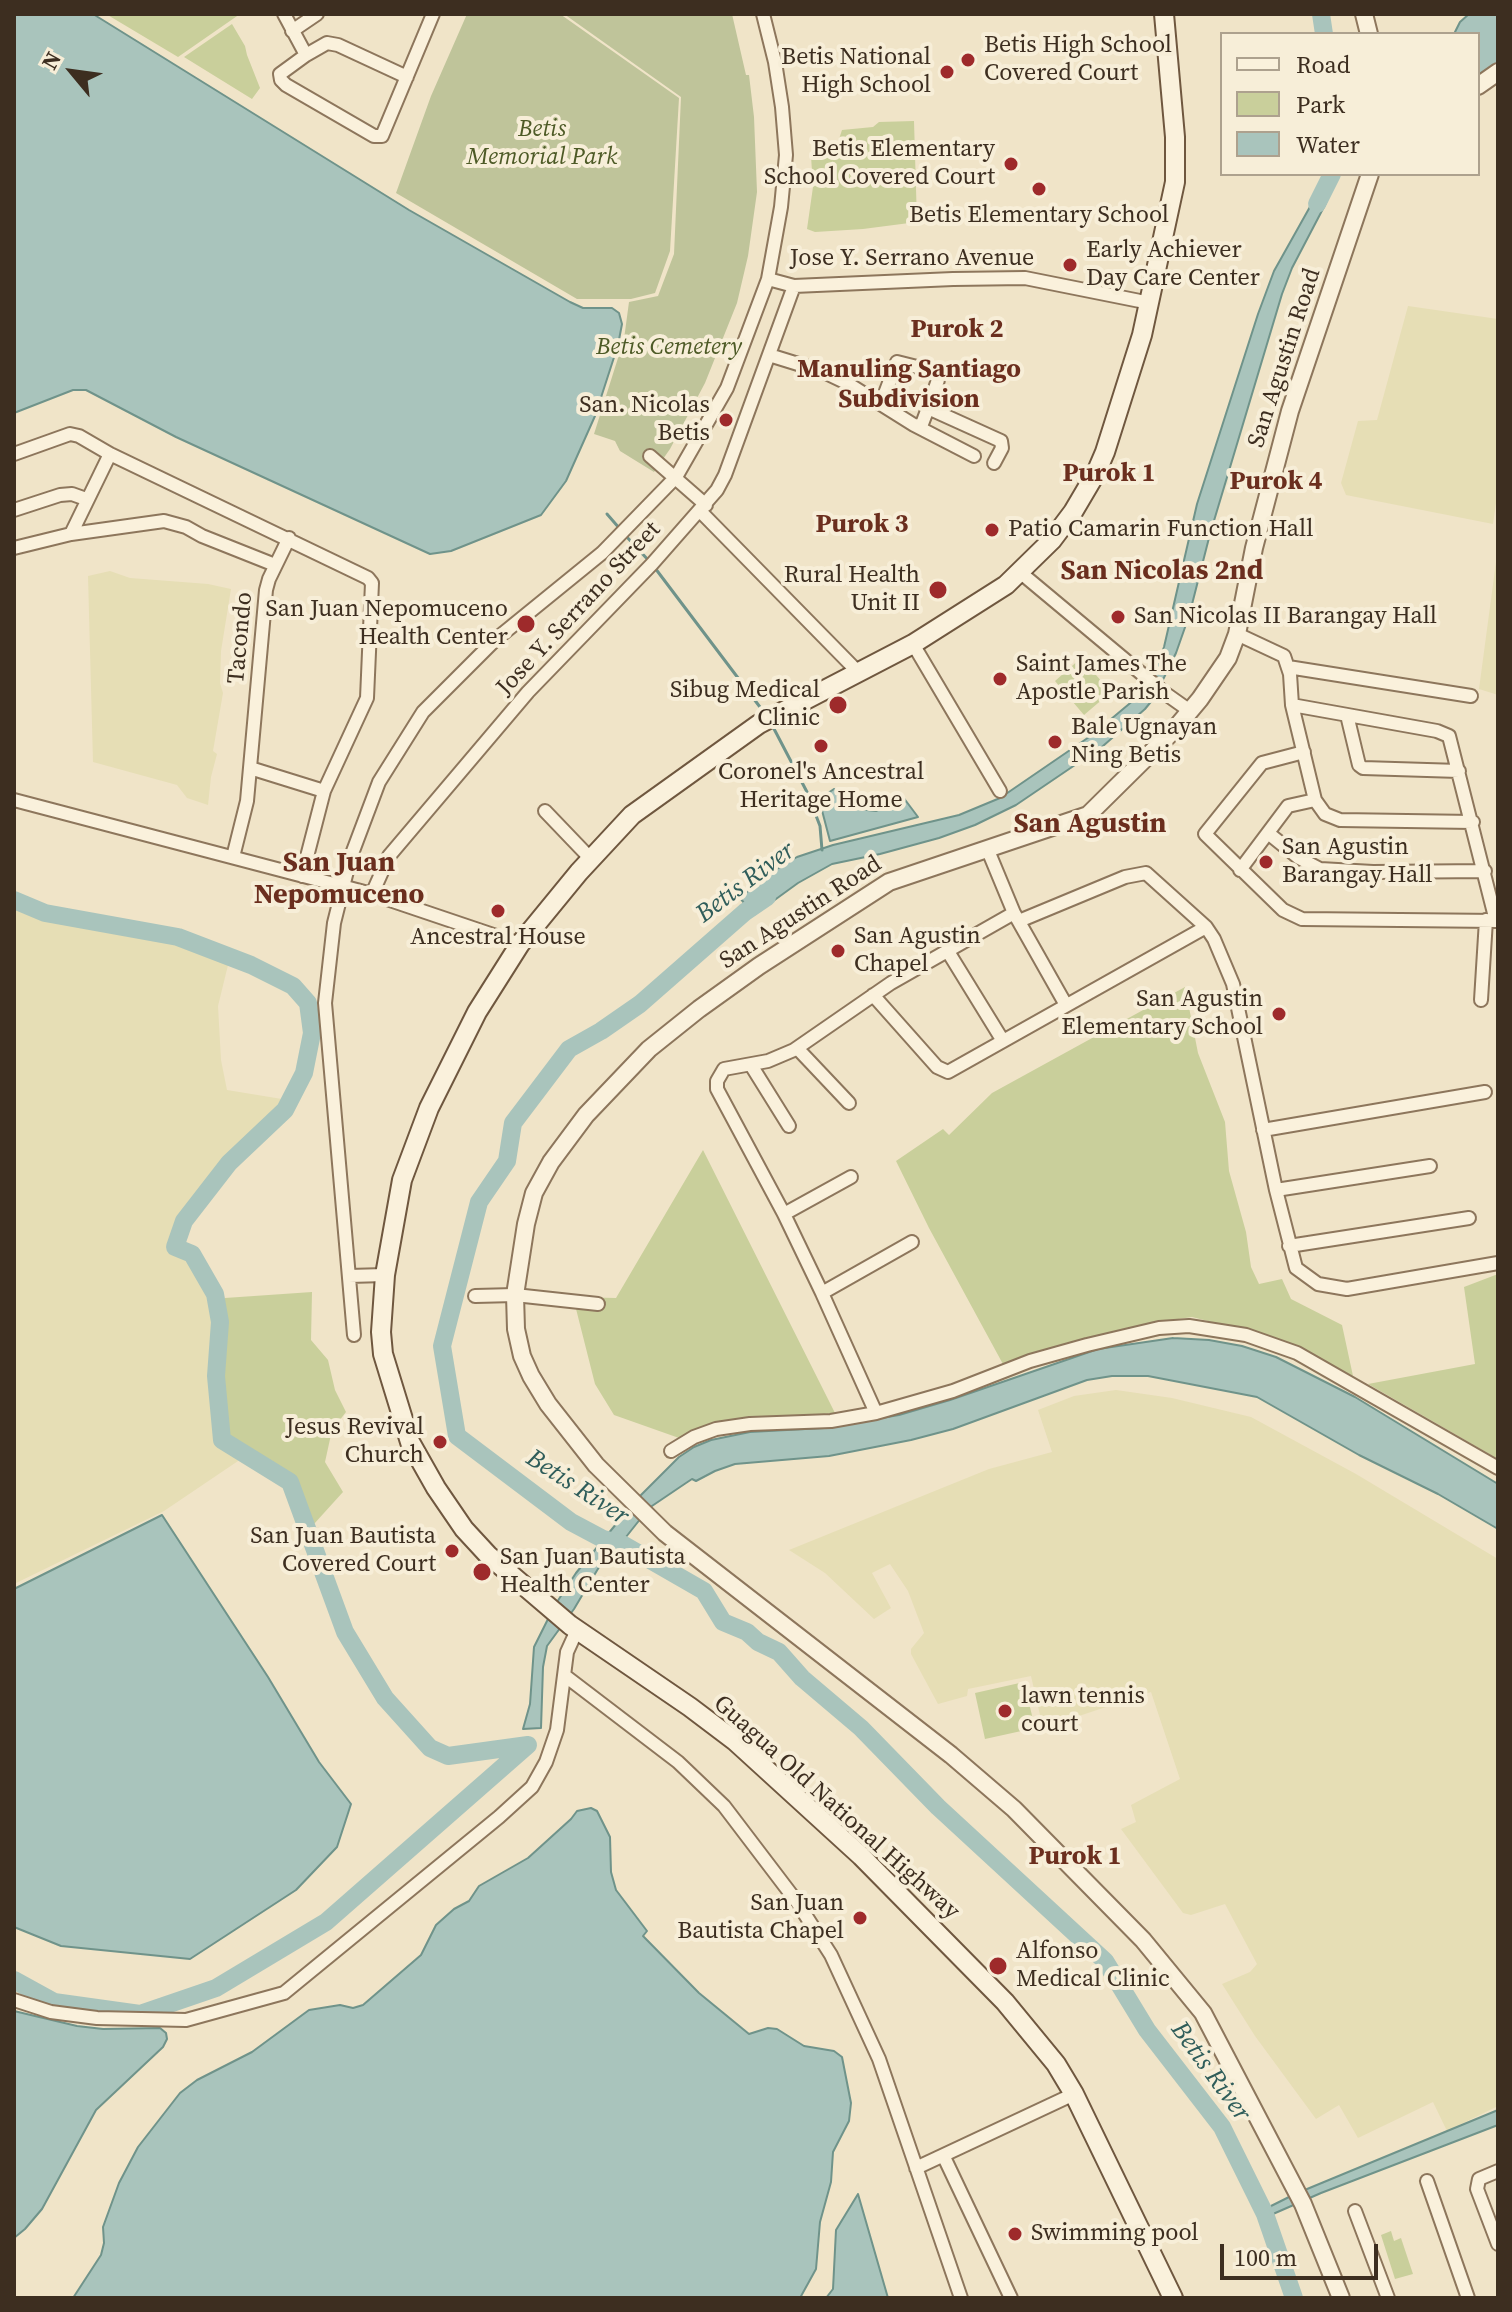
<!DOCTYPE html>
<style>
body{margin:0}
#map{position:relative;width:1512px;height:2312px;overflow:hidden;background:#f0e4c8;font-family:"Source Serif 4",serif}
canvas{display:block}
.frame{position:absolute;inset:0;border:16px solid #3d2e20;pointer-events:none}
.legend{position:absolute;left:1220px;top:32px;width:260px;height:144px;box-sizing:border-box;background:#f7eed8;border:2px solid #ada18e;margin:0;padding:10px 14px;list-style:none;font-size:24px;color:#3d2e20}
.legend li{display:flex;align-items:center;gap:16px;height:40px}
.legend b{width:40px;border:2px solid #ada18e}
.north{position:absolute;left:32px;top:32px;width:80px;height:80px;-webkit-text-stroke:6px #f7eed8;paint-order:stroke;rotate:299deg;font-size:22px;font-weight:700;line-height:32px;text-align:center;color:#3d2e20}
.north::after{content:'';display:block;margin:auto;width:28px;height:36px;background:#3d2e20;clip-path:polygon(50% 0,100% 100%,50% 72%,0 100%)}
.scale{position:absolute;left:1220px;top:2244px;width:158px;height:36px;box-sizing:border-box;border:4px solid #3d2e20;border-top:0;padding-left:10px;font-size:24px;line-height:28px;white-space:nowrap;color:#3d2e20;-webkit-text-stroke:6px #f7eed8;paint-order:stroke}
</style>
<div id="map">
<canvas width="1512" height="2312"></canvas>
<div class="frame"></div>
<ul class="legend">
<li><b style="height:10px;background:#faf1dc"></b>Road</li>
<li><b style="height:22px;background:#c9cf9b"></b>Park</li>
<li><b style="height:22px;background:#a9c4bc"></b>Water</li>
</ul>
<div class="north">N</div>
<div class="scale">100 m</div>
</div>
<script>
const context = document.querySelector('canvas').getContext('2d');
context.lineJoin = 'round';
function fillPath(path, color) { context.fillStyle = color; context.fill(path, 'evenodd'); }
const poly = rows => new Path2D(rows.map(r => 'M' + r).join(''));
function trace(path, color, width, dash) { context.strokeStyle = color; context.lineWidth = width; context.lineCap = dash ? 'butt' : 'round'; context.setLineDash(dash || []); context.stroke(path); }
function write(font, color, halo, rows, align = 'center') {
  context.font = font + ' "Source Serif 4",serif'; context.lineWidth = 8; context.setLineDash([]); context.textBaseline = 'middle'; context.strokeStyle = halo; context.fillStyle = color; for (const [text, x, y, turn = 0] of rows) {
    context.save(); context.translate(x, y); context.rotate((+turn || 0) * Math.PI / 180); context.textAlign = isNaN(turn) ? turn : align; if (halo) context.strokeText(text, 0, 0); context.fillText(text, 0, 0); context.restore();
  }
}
fillPath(poly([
 [1408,306,1498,319,1498,489,1493,524,1346,495,1341,483,1358,421,1377,420],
 [1498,547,1498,695,1479,689],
 [110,571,130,578,208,584,231,589,221,651,220,683,223,693,213,751,217,754,211,777,208,805,187,798,177,785,93,762,88,576],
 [14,905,44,916,175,939,229,961,218,1006,221,1060,227,1090,288,1100,282,1110,224,1163,182,1217,169,1248,190,1256,210,1296,217,1321,211,1372,217,1441,241,1459,164,1511,14,1584],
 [1116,1390,1172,1398,1251,1417,1356,1474,1498,1559,1498,2106,1447,2131,1433,2102,1358,2138,1339,2105,1316,2119,1255,2036,1222,1984,1250,1972,1257,1964,1225,1904,1191,1915,1183,1913,1121,1829,1136,1822,1131,1805,1180,1779,1151,1692,1043,1728,1031,1676,968,1689,967,1696,938,1704,911,1654,911,1649,924,1633,908,1591,890,1564,872,1573,891,1608,874,1619,825,1573,789,1550,989,1469,1052,1452,1038,1410,1074,1396]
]), '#e6deb5');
fillPath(poly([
 [106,14,240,14,178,57],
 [232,24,245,46,247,55,260,88,252,99,184,57],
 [914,121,917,222,863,229,815,232,807,229,813,187,811,156,833,157,842,130,873,127,879,122],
 [1081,658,1111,692,1084,715,1055,681],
 [1185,987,1198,1053,1225,1122,1229,1171,1246,1232,1251,1267,1259,1284,1282,1279,1291,1299,1342,1325,1353,1376,1276,1338,1192,1317,1158,1322,1004,1366,929,1228,896,1161,943,1129,949,1135,992,1093],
 [703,1150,835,1413,715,1424,679,1438,614,1415,595,1384,573,1297,616,1298],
 [1498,1274,1498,1459,1368,1384,1475,1364,1464,1287],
 [312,1292,311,1340,328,1360,335,1390,346,1412,332,1430,325,1462,343,1492,314,1524,291,1480,225,1437,220,1376,225,1298],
 [1024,1682,1035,1728,985,1739,975,1693],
 [1391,2231,1394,2241,1401,2238,1413,2274,1395,2279,1381,2235]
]), '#c9cf9b');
fillPath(poly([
 [467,14,560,14,679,98,670,251,655,293,631,299,577,299,396,193,431,96],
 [564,14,732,14,746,75,749,75,754,117,757,192,748,256,737,303,705,383,670,449,654,472,620,451,615,441,594,434,624,339,629,302,658,296,674,254,681,97]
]), '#bfc49a');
const water = poly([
 [14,14,93,14,409,210,570,302,583,308,612,308,619,313,622,324,618,345,595,416,566,481,541,515,451,551,430,554,176,437,86,390,73,390,14,413,14,14],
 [1469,14,1498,14,1498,65,1478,78,1478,34,1454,34,1460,22,1469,14],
 [1325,180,1333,183,1326,203,1292,268,1282,294,1210,534,1189,616,1176,653,1154,698,1145,709,1103,746,1016,805,975,825,939,838,880,854,832,864,798,883,754,915,740,898,765,876,797,857,833,845,959,815,1000,798,1092,735,1141,694,1153,675,1164,647,1197,504,1258,314,1274,271,1325,180],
 [834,789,852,793,858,809,876,811,903,797,918,817,830,841,819,799,834,789],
 [1173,1338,1209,1340,1242,1346,1276,1357,1355,1397,1498,1484,1498,1529,1438,1494,1359,1455,1257,1397,1148,1376,1112,1376,1087,1380,953,1429,911,1440,829,1456,735,1464,715,1471,696,1481,692,1479,686,1483,649,1508,622,1542,608,1552,574,1609,547,1646,543,1667,541,1728,523,1729,530,1704,534,1647,555,1605,576,1573,635,1501,679,1457,694,1447,711,1440,750,1432,824,1428,899,1415,950,1400,1098,1349,1173,1338],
 [162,1515,268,1677,319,1762,351,1804,337,1847,296,1890,190,1959,61,1946,14,1927,14,1589,162,1515],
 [591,1808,597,1811,610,1837,611,1872,616,1890,647,1931,643,1936,699,1993,749,2034,768,2028,777,2029,804,2046,834,2051,842,2057,851,2103,849,2121,833,2152,831,2182,820,2222,816,2269,800,2298,73,2298,101,2255,104,2243,103,2227,119,2183,138,2147,180,2093,197,2080,252,2052,309,2010,340,2005,353,2008,363,2005,421,1955,436,1925,454,1909,469,1901,479,1886,528,1858,571,1819,577,1811,591,1808],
 [14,2011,77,2026,103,2029,160,2028,166,2033,167,2039,163,2047,96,2110,42,2209,25,2229,14,2238,14,2011],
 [1498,2110,1498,2125,1321,2193,1273,2214,1268,2213,1271,2206,1295,2194,1498,2110],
 [858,2194,888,2298,826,2298,833,2289,836,2230,858,2194]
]);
fillPath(water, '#a9c4bc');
trace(water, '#6f938a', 2);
trace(poly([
 [607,514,620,529],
 [625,535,650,562],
 [655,568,766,715],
 [772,725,807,792,820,826,822,850]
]), '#6f938a', 3);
trace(poly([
 [1321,14,1324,34],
 [1317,204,1332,174],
 [767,897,745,912,640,1004,601,1031,569,1049,513,1123,507,1161,479,1202,442,1346,457,1436,571,1522,603,1539,624,1545,704,1591,723,1622,747,1632,758,1642,779,1652,802,1678,861,1728,938,1807,1105,1961,1147,2030,1222,2127,1265,2214,1294,2298],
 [14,900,45,913,178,937,251,965,293,986,308,1003,312,1033,304,1073,285,1110,229,1163,184,1221,175,1247,192,1254,215,1294,220,1322,216,1376,222,1440,290,1482,345,1632,385,1698,430,1748,448,1756,528,1745],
 [14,1980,54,2002,140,2014,216,1988,326,1922,528,1745]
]), '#a9c4bc', 18);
const minor = poly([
 [284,14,306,55],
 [292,31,317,14],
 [407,77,338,45,327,43,306,55,280,74,281,80,286,85,374,136,382,136,433,14],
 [768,279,794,286,953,279,1025,278,1150,303],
 [769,355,824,372,847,383,914,425,974,456],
 [881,404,897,362,933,371,938,380,928,408,922,424,918,425],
 [928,408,1001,441,1002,448,994,463],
 [14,454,70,434,79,436,110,454,368,578,372,583,367,698,324,791,302,876],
 [650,456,706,505],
 [14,510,60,495,72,494,86,499],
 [700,511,859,673],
 [71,534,110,454],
 [14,548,71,534,164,521,186,527,202,536,275,565],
 [1021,573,1166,694,1190,711],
 [1237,634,1284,656,1290,674,1292,705,1315,800,1325,814,1340,820,1473,822],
 [913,644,1000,791],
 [1288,667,1471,696],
 [1292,705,1437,731,1449,736,1496,921],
 [1347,715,1359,765,1363,768,1459,771],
 [1304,752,1262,763,1205,834,1283,910,1302,919,1498,921],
 [250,768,324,791],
 [14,800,372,894,520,944],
 [545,811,591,859],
 [1268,833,1299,858,1320,869,1373,872,1485,871],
 [987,848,1014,913,1066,1005],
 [233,857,247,801,266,590,269,579,289,538],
 [1240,870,1288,806,1315,800],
 [372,894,389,856,528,692,652,564,717,490,725,475,794,286],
 [1019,921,1125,877,1146,873,1206,927,1214,939,1233,984,1276,1190,1296,1268,1318,1284,1347,1289,1498,1263],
 [947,950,1003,1041],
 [873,995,937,1067,948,1072,1206,927],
 [1481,1000,1486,920],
 [797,1048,849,1103],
 [751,1065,789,1126],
 [1263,1130,1485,1092],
 [1276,1190,1430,1166],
 [784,1214,851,1177],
 [1289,1246,1469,1218],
 [349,1276,385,1275],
 [822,1293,912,1242],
 [475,1296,515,1295,598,1304],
 [354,1335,325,1003,334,923,350,859,379,782,423,712,495,640,602,553,676,477,727,388,768,279,781,207,786,155,782,107,775,62,763,14],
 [876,1413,822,1293,784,1214,717,1089,717,1081,724,1069,768,1061,794,1050,891,983,1014,913],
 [671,1451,694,1437,716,1429,750,1424,831,1421,876,1413,953,1391,1030,1361,1087,1345,1159,1328,1189,1326,1246,1335,1297,1353,1498,1468],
 [564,1675,678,1762,724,1806,797,1902,831,1955,879,2059,961,2298],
 [14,2000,51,2012,97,2018,186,2020,284,1993,499,1817,532,1787,546,1762,557,1730,567,1652,577,1630],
 [944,2157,1011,2298],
 [916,2168,1074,2094],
 [1498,2171,1479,2179,1477,2189,1498,2244],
 [1427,2181,1468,2298],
 [1355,2211,1388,2298]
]);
const tertiary = poly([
 [1364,14,1369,34],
 [1478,86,1498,72],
 [1341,2298,1303,2204,1203,2013,1143,1940,1014,1809,951,1755,665,1533,596,1465,548,1404,531,1376,522,1356,516,1329,515,1295,526,1224,534,1193,551,1162,586,1115,649,1049,699,1009,759,966,889,882,1088,815,1174,730,1200,699,1228,658,1237,634,1254,548,1290,411,1370,174]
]);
const secondary = poly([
 [1164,14,1175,137,1175,182,1142,335,1105,452,1096,473,1073,512,1052,540,1006,585,913,644,759,724,632,815,579,872,520,944,477,1012,429,1108,402,1180,385,1275,381,1332,383,1354,410,1442,436,1488,464,1529,488,1555,570,1625,690,1707,735,1741,861,1856,1005,2002,1056,2064,1074,2094,1173,2298]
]);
trace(minor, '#8d765c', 16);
trace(tertiary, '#8d765c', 20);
trace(secondary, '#6f573f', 22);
trace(minor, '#faf1dc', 12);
trace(tertiary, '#faf1dc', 16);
trace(secondary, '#faf1dc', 18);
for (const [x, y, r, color] of [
 [968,60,8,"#9e2a2b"],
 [947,72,8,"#9e2a2b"],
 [1011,164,8,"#9e2a2b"],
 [1039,189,8,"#9e2a2b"],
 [1070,265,8,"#9e2a2b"],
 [726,420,8,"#9e2a2b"],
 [992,530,8,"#9e2a2b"],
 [938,590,10,"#9e2a2b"],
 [1118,617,8,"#9e2a2b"],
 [526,624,10,"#9e2a2b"],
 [1000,679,8,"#9e2a2b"],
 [838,705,10,"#9e2a2b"],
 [1055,742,8,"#9e2a2b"],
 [821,746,8,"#9e2a2b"],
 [1266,862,8,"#9e2a2b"],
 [498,911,8,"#9e2a2b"],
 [838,951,8,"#9e2a2b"],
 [1279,1014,8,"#9e2a2b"],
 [440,1442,8,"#9e2a2b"],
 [452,1551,8,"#9e2a2b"],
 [482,1572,10,"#9e2a2b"],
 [1005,1711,8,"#9e2a2b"],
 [860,1918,8,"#9e2a2b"],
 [998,1966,10,"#9e2a2b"],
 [1015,2234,8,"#9e2a2b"]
]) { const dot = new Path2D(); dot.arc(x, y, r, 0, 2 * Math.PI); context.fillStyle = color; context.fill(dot); trace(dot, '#f7eed8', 3); }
write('24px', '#3d2e20', '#f7eed8', [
 ["Betis High School",984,46],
 ["Covered Court",984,74],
 ["Betis National",931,58,"right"],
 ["High School",931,86,"right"],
 ["Betis Elementary",995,150,"right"],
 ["School Covered Court",995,178,"right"],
 ["Betis Elementary School",1039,216,"center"],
 ["Early Achiever",1086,251],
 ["Day Care Center",1086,279],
 ["San. Nicolas",710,406,"right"],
 ["Betis",710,434,"right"],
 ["Patio Camarin Function Hall",1008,530],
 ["Rural Health",920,576,"right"],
 ["Unit II",920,604,"right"],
 ["San Juan Nepomuceno",508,610,"right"],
 ["Health Center",508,638,"right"],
 ["San Nicolas II Barangay Hall",1134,617],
 ["Saint James The",1016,665],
 ["Apostle Parish",1016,693],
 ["Sibug Medical",820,691,"right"],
 ["Clinic",820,719,"right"],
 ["Bale Ugnayan",1071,728],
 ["Ning Betis",1071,756],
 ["Coronel's Ancestral",821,773,"center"],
 ["Heritage Home",821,801,"center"],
 ["San Agustin",1282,848],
 ["Barangay Hall",1282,876],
 ["San Agustin",854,937],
 ["Chapel",854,965],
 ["Ancestral House",498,938,"center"],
 ["San Agustin",1263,1000,"right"],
 ["Elementary School",1263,1028,"right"],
 ["Jesus Revival",424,1428,"right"],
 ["Church",424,1456,"right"],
 ["San Juan Bautista",436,1537,"right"],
 ["Covered Court",436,1565,"right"],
 ["San Juan Bautista",500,1558],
 ["Health Center",500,1586],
 ["lawn tennis",1021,1697],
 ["court",1021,1725],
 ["San Juan",844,1904,"right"],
 ["Bautista Chapel",844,1932,"right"],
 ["Alfonso",1016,1952],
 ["Medical Clinic",1016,1980],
 ["Swimming pool",1031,2234]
], 'left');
write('italic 24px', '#4d5a26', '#f7eed8', [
 ["Betis",542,130],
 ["Memorial Park",542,158],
 ["Betis Cemetery",669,348]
]);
write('24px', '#3d2e20', '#f7eed8', [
 ["Jose Y. Serrano Avenue",912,259],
 ["San Agustin Road",1285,358,-72],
 ["Jose Y. Serrano Street",579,609,-47],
 ["Tacondo",241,638,-85],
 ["San Agustin Road",801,913,-33],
 ["Guagua Old National Highway",836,1808,42]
]);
write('bold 26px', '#6b2e1e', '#f7eed8', [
 ["Purok 2",957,330],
 ["Manuling Santiago",909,370],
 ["Subdivision",909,400],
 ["Purok 1",1109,474],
 ["Purok 4",1276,482],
 ["Purok 3",862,525],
 ["Purok 1",1075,1857]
]);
write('italic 26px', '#2f5d5a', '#f7eed8', [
 ["Betis River",746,883,-37],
 ["Betis River",577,1488,33],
 ["Betis River",1210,2072,54]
]);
write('bold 28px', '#6b2e1e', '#f7eed8', [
 ["San Nicolas 2nd",1162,572],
 ["San Agustin",1090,825],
 ["San Juan",339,864],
 ["Nepomuceno",339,896]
]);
</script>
